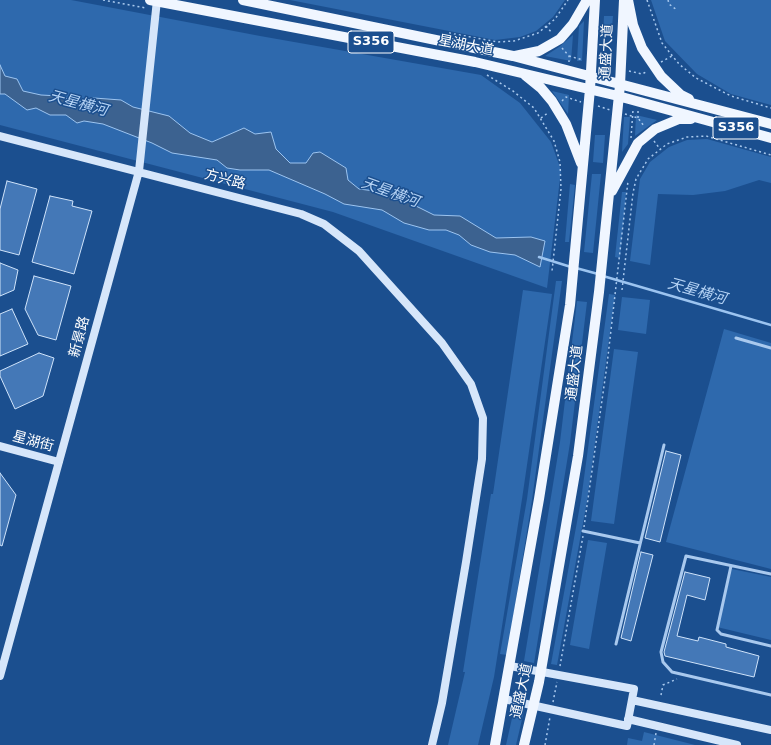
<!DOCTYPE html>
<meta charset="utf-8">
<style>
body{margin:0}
canvas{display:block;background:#1b4f8f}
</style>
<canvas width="771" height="745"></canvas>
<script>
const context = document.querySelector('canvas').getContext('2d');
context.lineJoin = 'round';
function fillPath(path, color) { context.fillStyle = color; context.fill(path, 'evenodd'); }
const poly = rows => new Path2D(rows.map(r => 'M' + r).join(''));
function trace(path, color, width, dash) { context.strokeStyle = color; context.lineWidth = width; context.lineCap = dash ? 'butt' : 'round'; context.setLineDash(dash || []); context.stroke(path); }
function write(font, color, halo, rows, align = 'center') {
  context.font = font + ' "DejaVu Sans","Noto Sans SC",sans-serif'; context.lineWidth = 3; context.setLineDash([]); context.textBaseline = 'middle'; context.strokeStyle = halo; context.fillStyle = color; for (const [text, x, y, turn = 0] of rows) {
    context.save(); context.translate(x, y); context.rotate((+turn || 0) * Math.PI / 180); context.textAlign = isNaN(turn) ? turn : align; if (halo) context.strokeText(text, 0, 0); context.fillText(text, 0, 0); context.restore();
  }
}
fillPath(poly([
 [0,0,71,0,260,36,481,75,520,103,551,142,561,170,547,288,333,212,0,125],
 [290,0,565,0,553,17,536,31,520,37,495,40],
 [651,0,771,0,771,105,731,94,697,74,665,41],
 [604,16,613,16,611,37,603,36],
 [584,21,582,61,577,61,579,26],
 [573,35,571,61,545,56,559,47],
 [552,91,569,95,568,114],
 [636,115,657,120,635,136],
 [624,117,630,117,628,144,622,152],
 [595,135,605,135,603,163,593,162],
 [707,139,771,157,771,183,759,180,725,191,693,195,658,194,650,265,630,261,640,179,650,162,669,147,687,140],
 [592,174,601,174,593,253,584,252],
 [570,184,575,185,569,242,565,242],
 [622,192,626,192,620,258,615,257],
 [556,281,562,281,532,500,507,655,500,654,527,499],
 [523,290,552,294,522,499,494,677,478,745,448,745,465,672,463,672,491,494,493,494],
 [609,294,615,295,587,501,557,665,551,664,581,500],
 [622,297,650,300,646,334,618,330],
 [577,301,587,302,570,443,534,663,524,661,560,442],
 [724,329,771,343,771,569,666,542],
 [614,349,638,352,614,524,591,521],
 [588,540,607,543,589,649,570,645],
 [732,569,771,577,771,640,717,627],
 [517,696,527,698,516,745,506,745],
 [644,732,695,745,627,745,628,738,642,741]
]), '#2e69ad');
const water = poly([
 [0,65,5,76,17,79,23,91,41,95,59,96,78,102,94,98,121,100,133,107,169,116,190,133,212,142,244,128,255,134,271,132,276,149,290,163,306,163,313,153,320,152,346,168,348,180,359,189,398,194,406,197,416,206,434,215,460,216,496,238,531,237,545,241,540,267,515,255,490,252,471,245,459,235,446,230,429,230,404,223,382,210,344,204,325,194,269,170,240,170,227,168,217,160,172,153,152,143,103,124,84,121,77,123,66,115,50,115,36,108,27,110,5,94,0,94,0,65]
]);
fillPath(water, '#3c6290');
trace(water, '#9cc4f0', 1);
trace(poly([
 [539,257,571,267],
 [576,268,598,274],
 [603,276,771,325]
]), '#9cc4f0', 2.5);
const building = poly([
 [7,181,37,189,19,255,0,250,0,209,7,181],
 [50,196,73,201,72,206,92,211,74,274,32,262,50,196],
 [0,263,18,270,14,290,0,296,0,263],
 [34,276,71,286,56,340,38,335,25,309,34,276],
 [12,309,28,344,0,356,0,314,12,309],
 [39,353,54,358,43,396,15,409,0,376,0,371,39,353],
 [666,451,681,455,660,542,645,538,666,451],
 [0,473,16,495,2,546,0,545,0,473],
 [641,552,653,555,631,641,621,638,641,552],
 [685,572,710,578,705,600,687,595,677,636,698,641,699,637,726,644,726,647,759,656,754,677,665,656,664,652,685,572]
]);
fillPath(building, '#4478b7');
trace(building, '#cfe3fa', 1);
trace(poly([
 [103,0,146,8],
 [647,0,662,43,679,64,696,78,731,96,771,108],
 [668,0,669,4,677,10],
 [546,26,552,33],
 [449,33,498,42,514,41,538,33,555,19,568,0],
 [562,48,569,56,569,62],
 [569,56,583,60],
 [661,62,672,56],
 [600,64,612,67],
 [629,71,642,74,648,71],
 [487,75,513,91,534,108,554,141,560,162,561,189,552,271],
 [562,101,566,97,581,102],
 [598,106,610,110],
 [625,114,638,118,644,126],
 [541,118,549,112],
 [638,118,638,110],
 [631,138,633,110],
 [654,141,660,149],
 [622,290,633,193,636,179,648,159,667,144,687,137,706,136,771,155],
 [584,527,607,365,628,181],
 [560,666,583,536],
 [661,695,663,685,677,679],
 [553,702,557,682],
 [545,745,550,717],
 [654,745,656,733]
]), '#a9c9ee', 1.5, [2, 3]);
trace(poly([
 [736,338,771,348],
 [583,531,640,543],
 [731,566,717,630,721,634,771,646],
 [771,574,686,556,661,652,663,662,672,672,771,695],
 [616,644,664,445]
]), '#a9c9ee', 3);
trace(poly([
 [0,136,301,214,324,224,359,251,442,343,471,384,483,418,482,459,466,562,442,703,432,745],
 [0,446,59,462],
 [0,676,139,171,157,0],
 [504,699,627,726,634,689,510,666],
 [632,700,771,730],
 [628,719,737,745]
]), '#d6e6fa', 8);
trace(poly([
 [150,0,475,62,618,96,771,138],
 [243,0,513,56,771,124],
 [628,0,633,25,642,48,661,76,681,95,689,99],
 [515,56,539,51,560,39,573,24,587,0],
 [525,75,541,88,552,101,566,124,581,163],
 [612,191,638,143,655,129,679,119,691,119],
 [495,745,539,499,570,305,590,89,595,0],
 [524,745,539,682,578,456,599,292,620,85,624,0]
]), '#f0f6ff', 10);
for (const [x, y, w] of [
 [371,42,46],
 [736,128,46]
]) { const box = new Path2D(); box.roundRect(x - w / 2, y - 11, w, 22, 3); context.fillStyle = '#1b4f8f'; context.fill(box); trace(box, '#fff', 1); }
write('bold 13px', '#fff', null, [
 ["S356",371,42],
 ["S356",736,128]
]);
write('14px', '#fff', '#1b4f8f', [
 ["星湖大道",466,46,11],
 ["通盛大道",607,52,-87],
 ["方兴路",225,180,15],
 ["新景路",80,337,-75],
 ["通盛大道",575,373,-83],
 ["星湖街",33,442,15],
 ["通盛大道",522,691,-78]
]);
write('italic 15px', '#b5d3f5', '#1b4f8f', [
 ["天星横河",78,104,15],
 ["天星横河",390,193,20],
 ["天星横河",697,292,16]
]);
</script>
